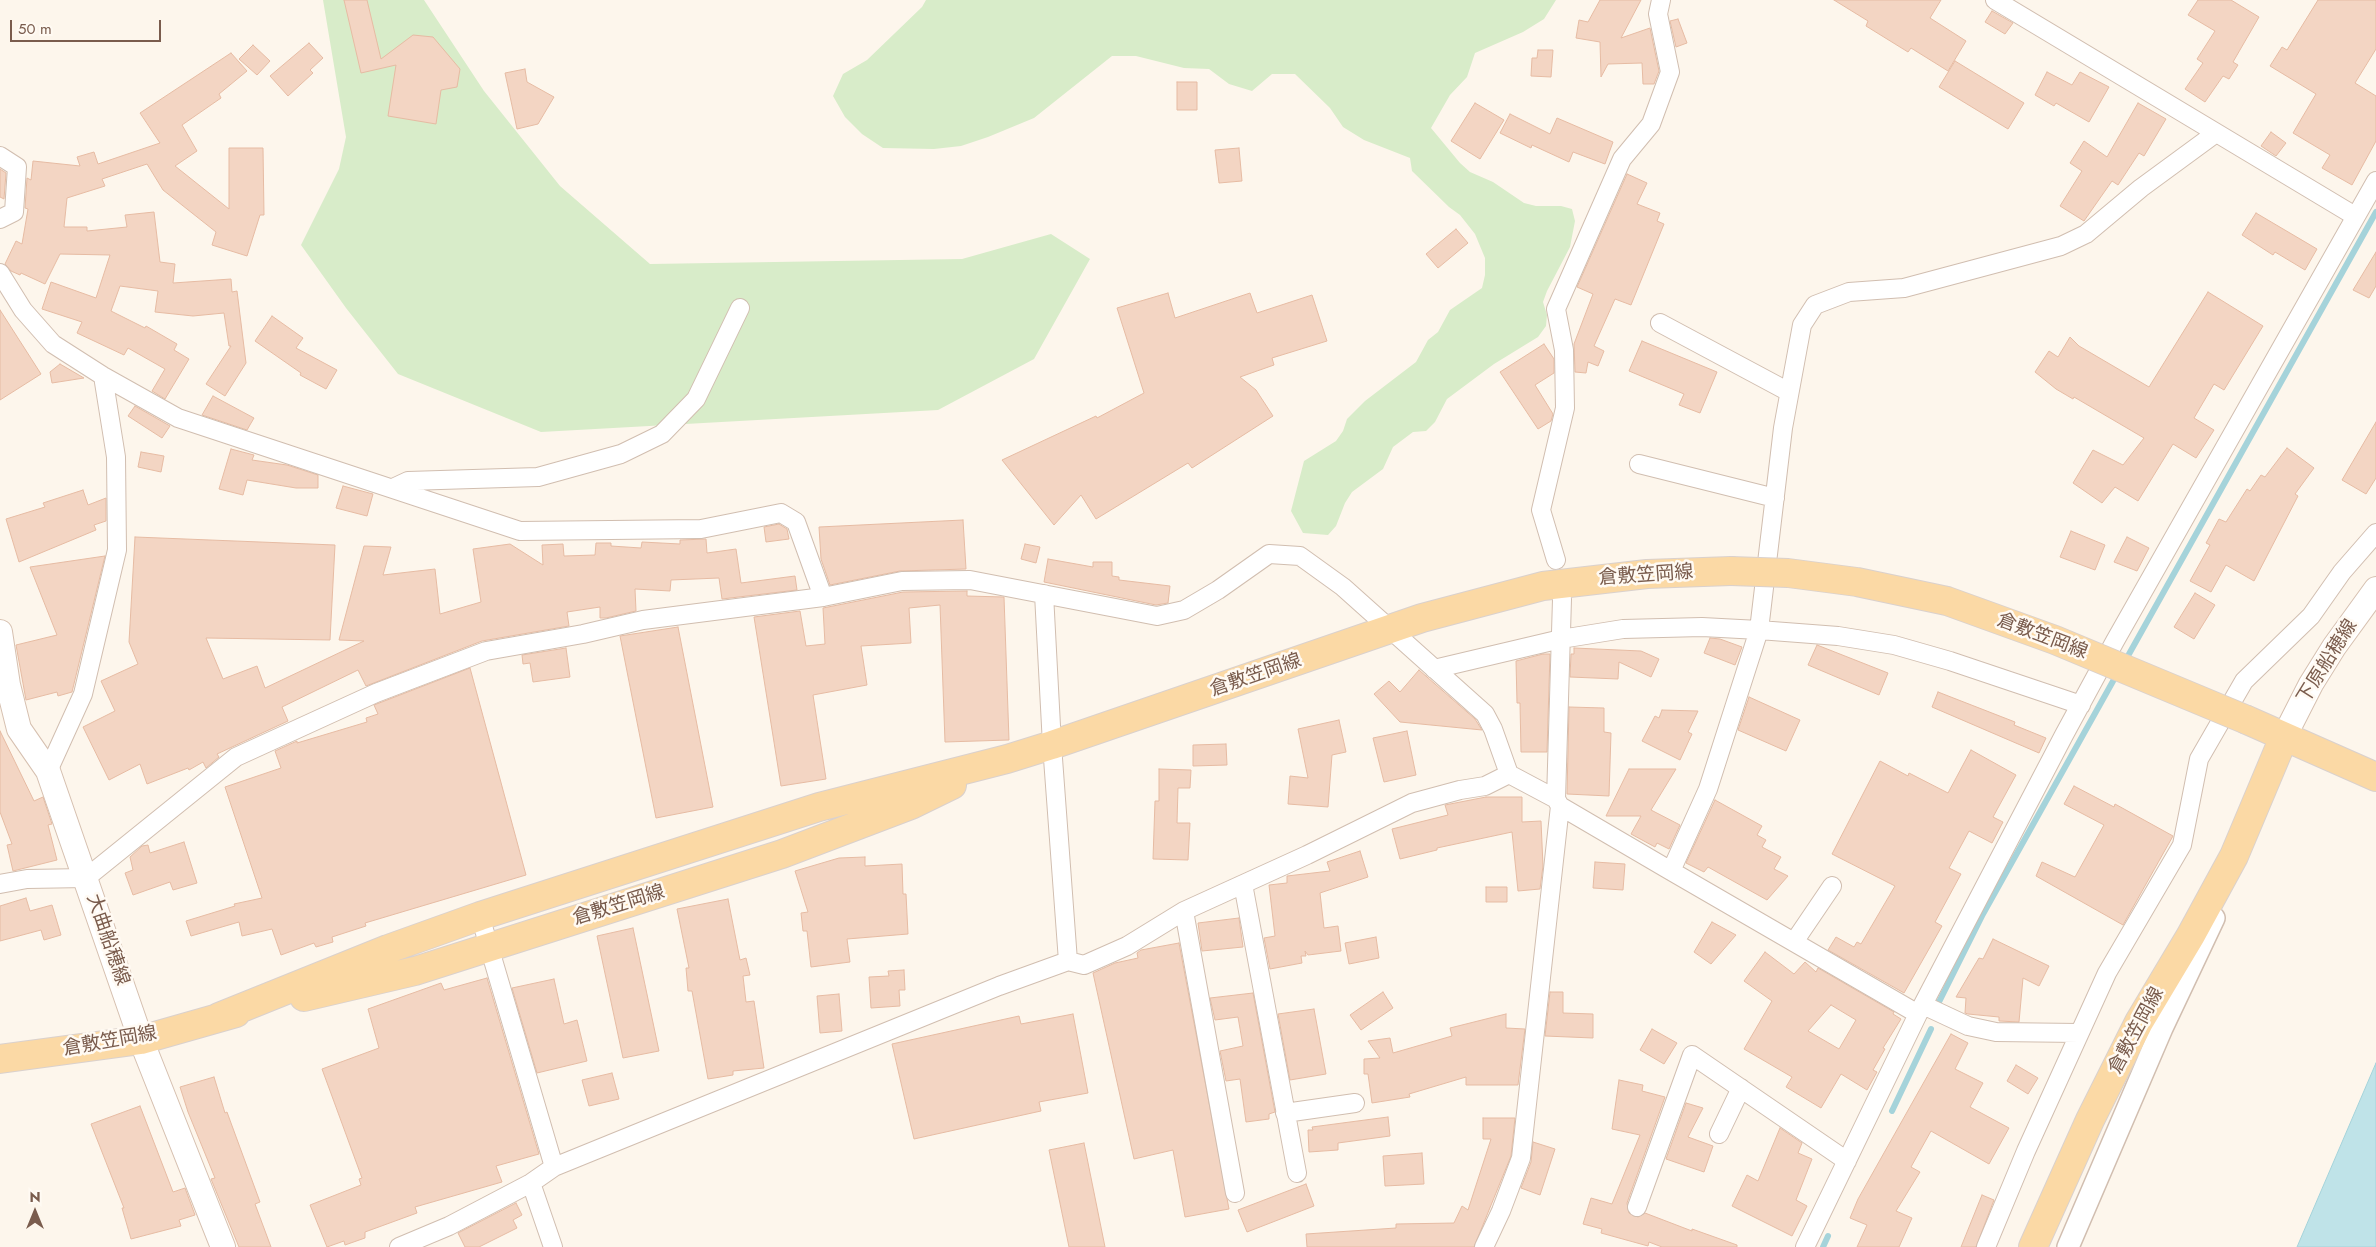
<!DOCTYPE html>
<meta charset="utf-8">
<style>
body{margin:0}
#map{position:relative;width:2376px;height:1247px;overflow:hidden;background:#fdf6ec;font-family:Jost,sans-serif}
canvas{display:block}
.north{position:absolute;left:10px;top:1187px;width:50px;height:50px;-webkit-text-stroke:4px #fffaf3;paint-order:stroke;rotate:0deg;font-size:14px;font-weight:700;line-height:20px;text-align:center;color:#7a5c4d}
.north::after{content:'';display:block;margin:auto;width:18px;height:22px;background:#7a5c4d;clip-path:polygon(50% 0,100% 100%,50% 72%,0 100%)}
.scale{position:absolute;left:10px;top:20px;width:151px;height:22px;box-sizing:border-box;border:2px solid #7a5c4d;border-top:0;padding-left:6px;font-size:15px;line-height:18px;white-space:nowrap;color:#7a5c4d;-webkit-text-stroke:4px #fffaf3;paint-order:stroke}
</style>
<div id="map">
<canvas width="2376" height="1247"></canvas>
<div class="north">N</div>
<div class="scale">50 m</div>
</div>
<script>
const context = document.querySelector('canvas').getContext('2d');
context.lineJoin = 'round';
function fillPath(path, color) { context.fillStyle = color; context.fill(path, 'evenodd'); }
const poly = rows => new Path2D(rows.map(r => 'M' + r).join(''));
function trace(path, color, width, dash) { context.strokeStyle = color; context.lineWidth = width; context.lineCap = dash ? 'butt' : 'round'; context.setLineDash(dash || []); context.stroke(path); }
function write(font, color, halo, rows, align = 'center') {
  context.font = font + ' Jost,"Noto Sans JP",sans-serif'; context.lineWidth = 5; context.setLineDash([]); context.textBaseline = 'middle'; context.strokeStyle = halo; context.fillStyle = color; for (const [text, x, y, turn = 0] of rows) {
    context.save(); context.translate(x, y); context.rotate((+turn || 0) * Math.PI / 180); context.textAlign = isNaN(turn) ? turn : align; if (halo) context.strokeText(text, 0, 0); context.fillText(text, 0, 0); context.restore();
  }
}
fillPath(poly([
 [323,0,424,0,484,91,560,186,650,264,962,259,1051,234,1090,259,1034,359,938,410,541,432,398,374,346,308,301,245,339,169,346,137],
 [926,0,1556,0,1544,19,1523,32,1475,53,1467,77,1450,95,1431,128,1460,163,1470,172,1493,182,1524,203,1536,206,1561,206,1572,209,1575,221,1570,247,1547,291,1543,302,1547,315,1546,326,1538,337,1494,364,1447,399,1435,422,1426,431,1413,432,1393,447,1383,469,1352,492,1345,503,1336,526,1328,535,1303,533,1291,511,1304,461,1336,441,1343,431,1347,419,1365,401,1416,362,1428,340,1438,332,1450,310,1482,288,1485,275,1485,258,1475,234,1460,215,1449,207,1412,171,1410,158,1364,140,1343,127,1330,108,1295,74,1272,74,1252,91,1229,84,1209,69,1184,68,1136,56,1112,56,1034,118,988,137,961,146,934,149,883,148,862,134,845,117,833,96,843,74,867,60,922,7]
]), '#d8ecc9');
const water = poly([
 [2376,1063,2376,1247,2297,1247,2376,1063]
]);
fillPath(water, '#bfe3e8');
trace(water, '#a5d3da', 1);
trace(poly([
 [2124,663,2376,212],
 [1939,1002,1983,914,2117,674],
 [1892,1111,1931,1029],
 [1823,1247,1828,1236]
]), '#a5d3da', 6);
const building = poly([
 [344,0,367,0,381,59,413,35,433,37,460,69,457,87,441,90,436,124,388,116,396,65,361,73,344,0],
 [1600,0,1641,0,1621,38,1650,28,1659,71,1654,84,1643,84,1642,63,1608,64,1601,77,1600,42,1576,38,1579,20,1588,22,1600,0],
 [1834,0,1941,0,1930,18,1966,41,1948,71,1911,48,1908,52,1866,26,1868,21,1834,0],
 [2198,0,2231,0,2259,17,2233,62,2238,65,2229,79,2223,76,2205,102,2185,89,2203,63,2197,59,2215,31,2188,15,2198,0],
 [2318,0,2376,0,2376,49,2355,83,2376,96,2376,141,2352,185,2322,168,2330,155,2293,133,2316,94,2270,66,2282,47,2287,50,2318,0],
 [1992,11,2013,23,2005,34,1985,22,1992,11],
 [1678,19,1687,43,1676,47,1670,21,1678,19],
 [309,43,323,58,310,70,313,73,288,96,270,76,309,43],
 [253,45,270,61,257,75,239,59,253,45],
 [1538,50,1553,50,1551,77,1531,76,1532,58,1537,58,1538,50],
 [231,53,247,71,219,94,221,98,182,125,197,151,175,166,229,209,229,148,263,148,264,215,260,215,247,256,212,245,216,232,163,190,147,164,102,179,105,186,67,198,64,227,87,227,87,231,127,227,125,215,154,212,160,262,175,264,173,283,231,279,232,292,237,291,246,363,225,396,206,384,231,346,229,346,224,313,193,316,155,312,158,291,120,286,111,311,145,328,146,326,177,344,174,350,189,359,165,399,152,391,165,369,128,348,124,355,77,333,82,322,42,309,51,282,96,298,110,255,60,254,45,284,21,273,20,275,11,271,5,264,16,241,22,244,28,209,25,208,27,178,31,180,33,161,80,166,77,157,94,152,98,164,160,143,140,113,231,53],
 [1955,61,2024,103,2008,129,1939,87,1955,61],
 [525,69,527,82,554,97,538,124,517,129,505,73,525,69],
 [2047,72,2072,85,2080,72,2109,87,2089,122,2056,103,2054,106,2035,95,2047,72],
 [1177,82,1197,82,1197,110,1177,110,1177,82],
 [1475,103,1504,120,1480,159,1451,141,1475,103],
 [2138,103,2166,119,2144,156,2139,153,2118,185,2112,181,2084,221,2060,206,2082,171,2070,163,2084,141,2107,157,2138,103],
 [1510,114,1550,134,1557,118,1613,142,1605,164,1573,152,1569,162,1532,145,1531,148,1500,133,1510,114],
 [2271,132,2286,143,2276,156,2261,146,2271,132],
 [1239,148,1242,181,1219,183,1215,150,1239,148],
 [0,169,6,173,4,199,0,197,0,169],
 [1627,174,1647,183,1637,204,1660,213,1657,221,1664,224,1631,305,1615,299,1594,346,1604,351,1598,366,1588,362,1586,373,1575,372,1574,344,1593,294,1577,287,1627,174],
 [2256,213,2317,249,2305,270,2275,252,2273,255,2242,235,2256,213],
 [1456,229,1468,243,1438,268,1426,254,1456,229],
 [2376,252,2376,286,2369,298,2353,290,2376,252],
 [2208,292,2263,326,2224,390,2214,384,2194,418,2214,430,2196,458,2173,444,2138,501,2115,487,2102,503,2073,483,2093,450,2123,465,2144,438,2074,397,2073,399,2056,389,2035,372,2049,351,2058,357,2070,337,2079,346,2149,387,2208,292],
 [1168,293,1175,318,1250,293,1257,313,1312,295,1327,341,1272,358,1274,365,1240,377,1256,390,1273,416,1192,468,1188,463,1096,519,1081,495,1054,525,1002,460,1096,416,1097,418,1144,393,1117,308,1168,293],
 [0,310,41,374,0,400,0,310],
 [272,316,303,338,296,348,337,370,326,389,300,375,301,373,255,341,272,316],
 [1642,341,1717,372,1700,413,1679,405,1684,394,1629,371,1642,341],
 [1544,344,1554,359,1554,373,1535,385,1553,414,1551,421,1538,429,1500,372,1544,344],
 [60,364,84,378,52,383,50,372,60,364],
 [213,396,254,418,247,430,202,415,213,396],
 [135,406,170,426,162,438,128,416,135,406],
 [2376,422,2376,478,2366,494,2342,480,2376,422],
 [2287,448,2314,468,2295,494,2298,496,2254,581,2226,565,2211,592,2190,581,2210,545,2206,543,2219,519,2226,522,2247,489,2250,491,2261,475,2265,477,2287,448],
 [231,449,254,455,252,460,287,465,318,475,318,488,296,488,247,480,243,495,219,489,231,449],
 [141,452,164,456,161,472,138,467,141,452],
 [343,486,373,494,367,516,336,508,343,486],
 [83,490,88,505,106,498,106,521,94,525,96,530,19,562,6,519,45,507,43,503,83,490],
 [963,520,966,569,900,571,830,585,821,559,819,527,963,520],
 [779,524,787,529,789,539,766,542,764,527,779,524],
 [2071,531,2105,545,2095,570,2060,557,2071,531],
 [135,537,335,545,330,640,206,638,223,679,257,666,265,688,364,641,339,640,364,546,391,547,383,575,435,569,440,614,481,602,473,549,510,544,543,565,542,545,563,544,564,556,595,555,596,543,611,543,611,546,641,548,642,542,680,544,680,540,706,539,707,553,736,549,741,583,795,576,797,590,722,599,719,578,671,580,670,591,635,589,636,611,606,618,600,618,600,607,567,612,569,626,482,641,366,686,358,670,282,707,288,721,217,754,219,757,206,768,203,762,189,770,188,768,147,784,140,764,109,780,83,727,115,711,101,681,138,664,129,642,135,537],
 [2127,537,2149,548,2137,571,2114,562,2127,537],
 [1025,544,1040,547,1036,563,1021,559,1025,544],
 [105,556,72,692,58,696,57,692,26,700,16,645,57,635,30,567,105,556],
 [1048,559,1093,567,1093,562,1112,562,1112,576,1119,577,1119,580,1170,586,1168,603,1156,605,1044,582,1048,559],
 [967,591,967,596,1004,597,1009,740,945,742,940,605,909,608,911,643,861,646,867,685,813,695,826,779,781,786,754,617,800,611,806,646,825,644,823,608,903,592,967,591],
 [2195,593,2215,605,2194,639,2174,627,2195,593],
 [678,627,713,807,656,818,620,636,678,627],
 [1710,638,1720,639,1742,647,1735,665,1704,653,1710,638],
 [1817,645,1888,673,1879,695,1808,665,1817,645],
 [566,648,570,677,533,682,530,663,523,664,522,655,566,648],
 [1574,648,1641,651,1659,659,1651,677,1619,662,1618,679,1570,677,1571,654,1574,654,1574,648],
 [1543,654,1550,654,1547,752,1521,752,1520,703,1517,703,1516,661,1543,654],
 [470,668,526,875,365,923,366,926,332,937,333,942,316,947,314,943,281,955,272,929,242,936,239,922,191,936,186,921,235,906,234,904,262,898,225,787,281,768,275,751,297,741,297,743,367,722,366,718,378,714,374,705,470,668],
 [1419,670,1475,719,1482,730,1400,722,1374,694,1389,681,1400,692,1419,670],
 [1938,692,2015,722,2014,725,2046,738,2039,753,1932,707,1938,692],
 [1749,697,1800,720,1786,751,1738,730,1749,697],
 [1569,707,1604,708,1604,732,1611,733,1609,796,1567,794,1569,707],
 [1662,710,1698,711,1688,732,1692,734,1680,760,1642,741,1655,716,1659,718,1662,710],
 [1339,720,1346,752,1332,755,1328,807,1288,804,1290,776,1308,778,1298,729,1339,720],
 [0,731,34,801,43,797,52,824,48,825,57,860,13,871,7,845,12,844,0,812,0,731],
 [1407,731,1416,775,1384,782,1373,738,1407,731],
 [1226,744,1227,765,1193,766,1193,745,1226,744],
 [1971,750,2016,775,1993,817,2003,822,1992,843,1969,831,1949,868,1961,874,1935,922,1942,926,1904,993,1828,950,1836,937,1854,947,1857,942,1861,944,1895,886,1832,854,1880,761,1908,776,1909,773,1948,793,1971,750],
 [1159,769,1191,770,1190,788,1178,788,1177,823,1190,823,1188,860,1153,859,1155,801,1159,801,1159,769],
 [1629,769,1676,769,1651,810,1680,825,1669,849,1657,843,1655,847,1631,834,1641,816,1606,816,1629,769],
 [2074,786,2114,807,2115,804,2173,836,2123,925,2036,876,2042,862,2075,877,2104,825,2064,804,2074,786],
 [1486,797,1522,797,1522,822,1541,821,1543,866,1540,889,1518,891,1512,832,1437,848,1437,850,1400,859,1392,829,1448,815,1445,805,1486,797],
 [1715,800,1762,826,1757,835,1766,840,1762,847,1781,857,1774,869,1788,876,1767,900,1708,867,1704,872,1686,863,1715,800],
 [184,842,197,883,173,890,170,882,133,895,125,873,133,870,130,857,142,846,148,845,150,853,184,842],
 [1360,851,1368,877,1320,893,1324,928,1338,926,1341,951,1308,955,1305,951,1306,956,1301,956,1302,963,1270,969,1264,938,1275,936,1269,885,1287,883,1287,876,1330,871,1327,862,1360,851],
 [865,857,865,866,902,864,903,894,906,894,908,934,847,939,850,962,811,967,807,931,803,931,801,913,808,912,795,871,839,858,865,857],
 [1595,862,1625,864,1623,890,1593,888,1595,862],
 [1486,887,1507,887,1507,902,1486,902,1486,887],
 [26,898,30,911,52,905,61,935,44,940,41,930,0,941,0,906,26,898],
 [728,899,740,960,746,958,750,975,743,976,746,1002,754,1001,764,1068,733,1071,733,1075,708,1079,692,991,688,991,686,968,689,968,677,909,728,899],
 [1239,918,1243,947,1202,951,1198,923,1239,918],
 [1712,922,1736,935,1711,964,1694,952,1712,922],
 [633,928,659,1051,623,1058,597,936,633,928],
 [1376,937,1379,958,1349,964,1345,943,1376,937],
 [1993,939,2049,966,2039,986,2023,978,2019,1022,1999,1021,1999,1017,1968,1014,1965,1013,1966,998,1956,997,1979,958,1983,959,1993,939],
 [1179,943,1229,1209,1185,1217,1173,1150,1134,1159,1093,973,1115,963,1138,958,1137,953,1141,950,1179,943],
 [1765,952,1794,974,1805,962,1816,972,1818,968,1894,1012,1893,1014,1901,1019,1883,1048,1885,1049,1873,1070,1877,1072,1867,1090,1841,1074,1821,1108,1786,1087,1792,1077,1744,1049,1772,1001,1744,981,1765,952],
 [1831,1005,1856,1020,1839,1049,1808,1031,1831,1005],
 [904,970,905,990,899,990,900,1006,871,1008,869,977,889,976,888,971,904,970],
 [487,978,539,1154,496,1166,502,1182,415,1207,417,1213,365,1232,365,1238,345,1245,344,1241,327,1247,310,1205,361,1185,359,1179,362,1178,322,1069,379,1048,368,1009,441,983,444,990,487,978],
 [554,979,564,1024,577,1020,587,1061,537,1073,512,988,554,979],
 [1383,992,1393,1008,1361,1030,1350,1015,1383,992],
 [1550,992,1563,992,1563,1013,1593,1014,1593,1038,1545,1036,1550,992],
 [1253,993,1275,1112,1269,1114,1269,1119,1246,1122,1240,1079,1226,1081,1220,1051,1243,1046,1238,1017,1215,1020,1210,998,1253,993],
 [839,994,842,1031,820,1033,817,996,839,994],
 [1314,1009,1326,1074,1290,1080,1278,1014,1314,1009],
 [1073,1014,1088,1093,1039,1102,1041,1111,914,1139,892,1044,1019,1016,1021,1024,1073,1014],
 [1506,1014,1506,1028,1525,1029,1518,1085,1466,1085,1466,1077,1409,1094,1410,1097,1372,1103,1368,1074,1364,1074,1364,1059,1380,1058,1368,1041,1390,1038,1393,1053,1452,1036,1450,1028,1506,1014],
 [1652,1029,1677,1043,1664,1064,1640,1050,1652,1029],
 [1951,1034,1968,1043,1955,1069,1983,1083,1970,1107,2009,1128,1989,1164,1931,1131,1911,1167,1920,1172,1896,1211,1912,1218,1899,1247,1857,1247,1867,1225,1850,1218,1858,1199,1951,1034],
 [2016,1065,2038,1078,2028,1094,2007,1081,2016,1065],
 [612,1073,619,1099,589,1106,582,1080,612,1073],
 [214,1077,225,1113,227,1112,231,1123,260,1202,255,1204,271,1247,239,1247,211,1179,215,1178,188,1112,180,1087,214,1077],
 [1619,1080,1643,1085,1642,1091,1665,1097,1627,1203,1629,1213,1638,1217,1645,1213,1692,1231,1692,1229,1737,1245,1737,1247,1662,1247,1649,1242,1648,1246,1601,1233,1602,1229,1583,1224,1591,1198,1612,1204,1640,1135,1612,1129,1619,1080],
 [1686,1103,1703,1108,1688,1137,1713,1146,1704,1172,1666,1159,1686,1103],
 [140,1106,173,1192,185,1188,195,1215,179,1220,181,1226,131,1239,122,1208,124,1208,91,1124,140,1106],
 [1388,1117,1390,1136,1338,1143,1338,1150,1309,1152,1308,1130,1313,1130,1312,1127,1388,1117],
 [1483,1118,1515,1118,1511,1156,1474,1247,1307,1247,1306,1234,1396,1228,1396,1224,1454,1223,1462,1206,1468,1210,1491,1139,1483,1139,1483,1118],
 [1780,1128,1802,1143,1798,1153,1812,1159,1796,1200,1807,1206,1792,1236,1732,1206,1747,1175,1758,1181,1780,1128],
 [1533,1142,1555,1149,1540,1195,1521,1188,1531,1162,1533,1142],
 [1084,1143,1105,1247,1069,1247,1049,1150,1084,1143],
 [1422,1153,1424,1184,1385,1186,1383,1156,1422,1153],
 [1306,1184,1314,1206,1247,1232,1238,1210,1306,1184],
 [1982,1195,1994,1200,1976,1247,1961,1247,1982,1195],
 [516,1203,522,1215,513,1220,517,1228,479,1247,465,1247,458,1233,516,1203]
]);
fillPath(building, '#f3d5c3');
trace(building, '#e6bba3', 1);
const minor = poly([
 [1995,0,2355,216],
 [0,156,17,167,14,212,0,219],
 [0,273,23,310,53,344,103,376,178,418,520,531,701,529,781,513,796,522,823,597],
 [1660,323,1789,392],
 [1639,464,1775,498],
 [393,488,408,481,538,477,621,454,662,434,696,399,740,308],
 [1556,560,1541,510,1565,408,1564,350,1556,309,1622,159,1651,124,1670,72,1658,14,1661,0],
 [1044,594,1052,745,1068,961],
 [1434,669,1561,639,1623,629,1702,627,1759,630,1838,636,1894,645,1950,661,2081,705],
 [48,771,83,694,117,550,116,457,103,376],
 [1556,799,1562,599],
 [1671,871,1708,789,1759,630,1783,428,1802,325,1815,305,1849,292,1904,288,2061,246,2086,234,2141,188,2216,133],
 [0,884,27,879,86,878,236,757,376,693,486,651,583,634,643,620,823,597,902,581,970,580,1157,616,1184,610,1218,590,1269,554,1300,556,1343,587,1485,714,1493,729,1509,774,1556,799,1560,806,1671,871,1918,1014],
 [1243,884,1297,1173],
 [1184,911,1235,1193],
 [480,916,554,1167],
 [1794,942,1832,886],
 [1923,1005,1968,1026,1996,1032,2079,1033],
 [1285,1113,1355,1103],
 [1719,1134,1741,1088],
 [531,1183,553,1247],
 [1637,1207,1692,1055,1847,1161],
 [399,1247,449,1226,531,1183,554,1167,999,986,1068,961,1084,965,1127,946,1184,911,1307,855,1412,803,1460,790,1485,786,1509,774],
 [1484,1247,1501,1211,1521,1158,1560,806],
 [1805,1247,1918,1014,2064,735,2115,641,2376,181],
 [1986,1247,2026,1151,2107,973,2182,845,2199,759,2244,681,2311,616,2342,572,2376,533]
]);
const tertiary = poly([
 [2068,1247,2162,1028,2214,918]
]);
const secondary = poly([
 [0,632,8,685,19,729,48,771,141,1040,223,1247],
 [2284,737,2311,684,2334,647,2376,589]
]);
const primary = poly([
 [2247,720,2376,777],
 [304,997,415,971,782,854,911,805,952,785],
 [219,1017,388,949,480,916,819,807,1007,759,1052,745,1422,618,1543,586,1647,574,1731,571],
 [0,1059,141,1040,236,1013],
 [2033,1247,2090,1120,2139,1022,2191,935,2234,856,2284,737]
]);
trace(minor, '#d1beb0', 20);
trace(tertiary, '#d1beb0', 24);
trace(secondary, '#d6c0b0', 26);
trace(primary, '#dad1cd', 30);
trace(minor, '#fff', 18);
trace(tertiary, '#fff', 21);
trace(secondary, '#fff', 24);
trace(primary, '#fbd9a5', 28);
const primaryBridge = poly([
 [1731,571,1788,573,1857,582,1947,601,2055,640,2247,720]
]);
trace(primaryBridge, '#dad1cd', 30, []);
trace(primaryBridge, '#fbd9a5', 28);
write('19px', '#7a5c4d', '#fffaf3', [
 ["倉敷笠岡線",1646,576,-4],
 ["倉敷笠岡線",2042,637,21],
 ["下原船穂線",2328,662,-58],
 ["倉敷笠岡線",1256,676,-19],
 ["倉敷笠岡線",619,906,-17],
 ["大曲船穂線",107,940,71],
 ["倉敷笠岡線",2137,1031,-62],
 ["倉敷笠岡線",110,1042,-10]
]);
</script>
